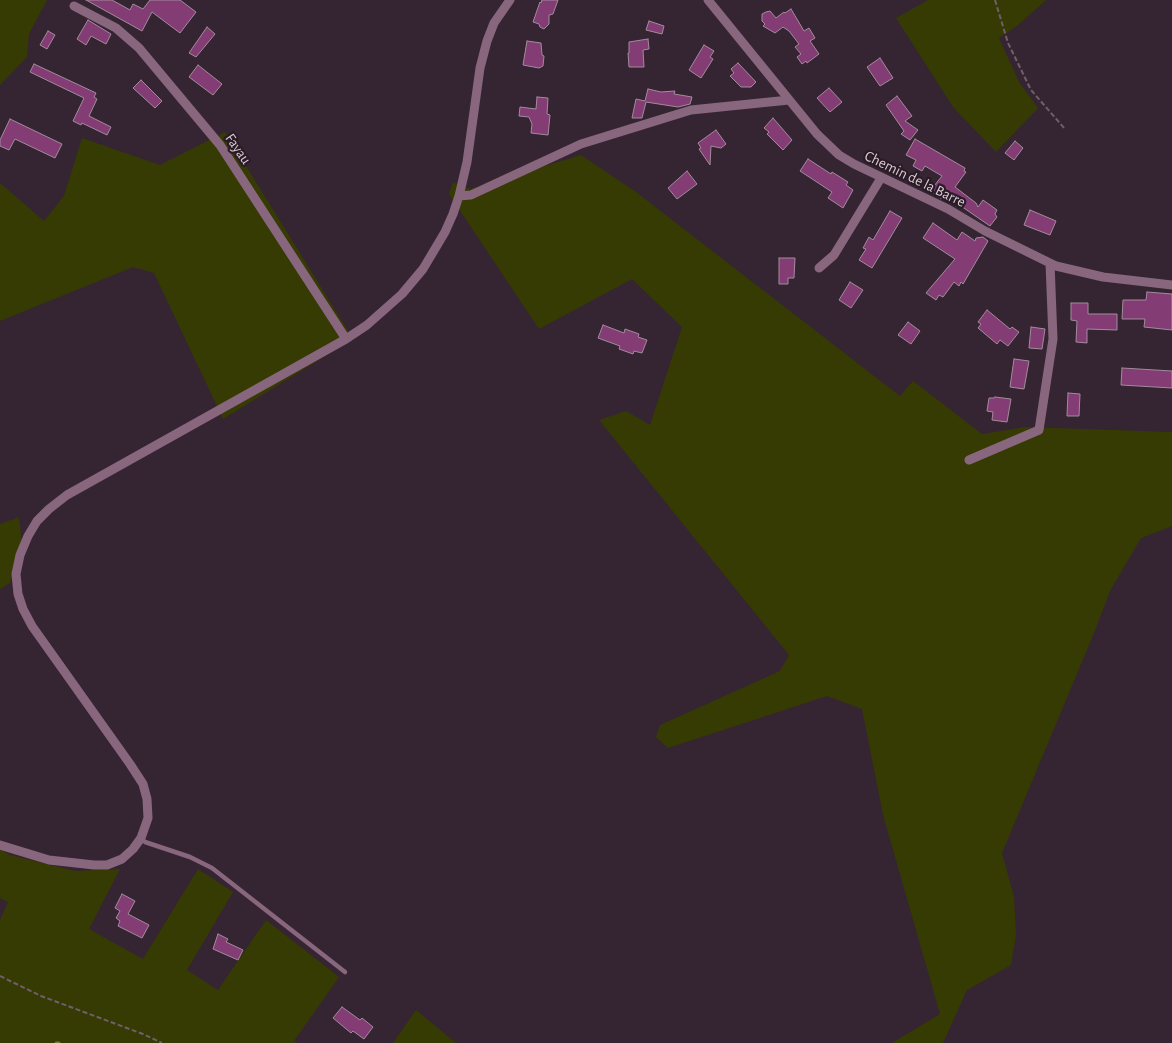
<!DOCTYPE html>
<style>
body{margin:0}
canvas{display:block;background:#352431}
</style>
<canvas width="1172" height="1043"></canvas>
<script>
const context = document.querySelector('canvas').getContext('2d');
context.lineJoin = 'round';
function fillPath(path, color) { context.fillStyle = color; context.fill(path, 'evenodd'); }
const poly = rows => new Path2D(rows.map(r => 'M' + r).join(''));
function trace(path, color, width, dash) { context.strokeStyle = color; context.lineWidth = width; context.lineCap = dash ? 'butt' : 'round'; context.setLineDash(dash || []); context.stroke(path); }
function write(font, color, halo, rows, align = 'center') {
  context.font = font + ' "Alegreya Sans",sans-serif'; context.lineWidth = 4.5; context.setLineDash([]); context.textBaseline = 'middle'; context.strokeStyle = halo; context.fillStyle = color; for (const [text, x, y, turn = 0] of rows) {
    context.save(); context.translate(x, y); context.rotate((+turn || 0) * Math.PI / 180); context.textAlign = isNaN(turn) ? turn : align; if (halo) context.strokeText(text, 0, 0); context.fillText(text, 0, 0); context.restore();
  }
}
fillPath(poly([
 [0,0,47,0,29,34,27,57,0,85],
 [928,0,1046,0,1017,26,999,38,1019,82,1038,108,996,152,953,107,896,18],
 [225,132,353,339,223,419,154,273,133,267,0,321,0,183,44,221,64,196,82,138,160,165],
 [581,155,636,192,900,396,913,381,982,434,1025,427,1172,432,1172,526,1141,538,1110,591,1094,633,1002,853,1014,897,1016,935,1011,965,967,990,943,1043,892,1043,940,1014,883,815,862,709,827,696,668,748,656,737,660,725,780,671,789,655,599,420,626,411,650,425,682,327,632,279,539,329,449,194,453,182,470,189],
 [19,517,22,545,10,583,0,589,0,524],
 [0,849,10,855,75,871,120,869,89,929,143,959,198,869,233,892,187,970,218,990,266,920,339,977,294,1041,297,1043,0,1043,0,920,8,902,0,898],
 [416,1010,456,1043,393,1043]
]), '#363a03');
trace(poly([
 [56,1043,59,1043]
]), '#7a7b41', 3);
const building = poly([
 [86,0,112,0,130,10,133,4,143,9,150,0,180,0,196,12,180,33,152,12,142,31,86,0],
 [542,0,558,0,553,14,549,15,549,24,544,29,540,27,539,24,533,22,540,2,541,3,542,0],
 [791,9,804,31,809,28,815,38,810,41,819,54,807,63,806,61,802,64,797,57,801,54,795,47,799,44,789,31,783,27,775,33,763,26,765,24,762,21,762,14,766,12,770,11,776,18,784,12,785,13,791,9],
 [88,20,111,34,106,44,91,36,86,45,77,39,88,20],
 [649,21,664,26,662,34,646,30,649,21],
 [207,27,215,34,196,57,189,53,207,27],
 [48,31,55,35,47,49,40,45,48,31],
 [648,39,649,49,643,50,644,67,629,67,628,53,629,53,629,42,648,39],
 [527,41,541,43,542,55,544,56,543,66,539,68,523,65,527,41],
 [704,45,714,51,710,57,713,59,701,78,689,70,704,45],
 [880,58,893,78,880,86,867,67,880,58],
 [738,63,756,82,751,87,741,87,730,76,734,73,731,69,738,63],
 [34,64,96,93,94,97,97,99,89,116,111,127,107,135,82,123,81,125,73,121,84,98,30,72,34,64],
 [198,65,222,84,213,95,189,77,198,65],
 [141,80,162,101,155,108,133,88,141,80],
 [829,88,842,102,830,112,817,98,829,88],
 [648,89,661,92,675,91,674,94,692,97,690,104,678,107,646,102,642,118,632,118,636,99,645,101,648,89],
 [897,96,912,116,905,121,918,130,910,140,901,134,904,131,886,105,897,96],
 [537,97,548,98,547,114,550,115,548,135,531,133,532,124,529,117,519,116,520,107,536,109,537,97],
 [773,118,792,140,783,150,767,134,769,132,764,128,773,118],
 [10,119,62,144,55,158,15,139,9,150,0,146,0,140,10,119],
 [716,130,726,144,721,148,711,146,710,165,699,149,701,148,698,143,716,130],
 [915,139,965,168,964,171,966,172,955,187,976,203,978,207,983,200,997,210,995,214,997,217,990,226,945,195,942,199,930,191,942,176,925,166,922,171,913,166,916,160,906,155,915,139],
 [1015,141,1023,148,1014,160,1005,153,1015,141],
 [808,159,831,174,832,172,848,182,846,185,853,190,843,208,828,198,832,192,800,171,808,159],
 [687,171,697,184,677,199,668,188,687,171],
 [1030,210,1056,221,1050,235,1024,225,1030,210],
 [890,211,902,218,872,268,859,260,866,249,863,248,869,237,873,240,890,211],
 [933,223,957,240,962,232,975,241,976,238,983,237,988,241,963,284,961,282,959,286,954,282,943,297,939,295,936,300,926,293,955,259,923,238,933,223],
 [779,258,795,258,794,278,788,278,788,284,779,284,779,258],
 [850,282,863,290,851,308,839,300,850,282],
 [1147,292,1172,294,1172,330,1144,327,1145,319,1122,319,1123,300,1146,300,1147,292],
 [1071,303,1088,303,1088,314,1117,314,1117,330,1087,329,1087,343,1076,342,1077,321,1071,320,1071,303],
 [987,310,1010,329,1012,327,1019,332,1008,346,1000,340,997,344,978,328,981,324,978,322,987,310],
 [908,322,920,331,911,344,898,335,908,322],
 [603,325,624,333,625,329,639,334,638,337,647,340,642,353,634,351,633,354,619,349,620,346,598,338,603,325],
 [1031,327,1045,329,1042,349,1029,348,1031,327],
 [1014,359,1029,361,1024,389,1010,387,1014,359],
 [1122,368,1172,371,1172,388,1121,385,1122,368],
 [1068,393,1080,394,1079,416,1067,416,1068,393],
 [995,397,1011,399,1007,422,992,420,993,412,987,411,989,398,994,398,995,397],
 [122,894,135,901,128,914,149,925,142,938,118,926,120,921,116,918,120,911,115,908,122,894],
 [218,934,228,939,226,942,243,950,238,960,213,949,218,934],
 [342,1007,360,1020,362,1018,373,1027,364,1039,353,1031,351,1033,333,1018,342,1007]
]);
fillPath(building, '#843c74');
trace(building, '#a18c9b', 1);
trace(poly([
 [995,0,1008,43,1031,90,1065,129],
 [0,976,41,996,143,1034,162,1043]
]), '#6e5f6a', 2, [5, 2.5]);
trace(poly([
 [141,838,145,842,190,857,212,868,345,972]
]), '#88667e', 4.5);
trace(poly([
 [708,0,817,134,839,155,854,164,948,209,985,231,1056,266,1103,277,1172,285],
 [74,6,116,28,139,48,220,145,346,339],
 [459,196,471,195,581,144,691,110,789,100],
 [819,268,834,255,881,178],
 [969,460,1039,430,1053,339,1050,263],
 [0,845,49,860,94,865,107,865,122,859,133,849,141,838,148,818,147,799,143,784,130,764,32,626,23,609,18,594,16,574,20,555,28,536,37,521,49,509,67,495,346,339,367,325,402,294,423,269,445,232,453,214,459,196,467,162,480,68,487,41,494,23,510,0]
]), '#88667e', 9);
write('15px', '#d9ced5', '#2b1b27', [
 ["Fayau",238,149,55],
 ["Chemin de la Barre",915,179,26]
]);
</script>
